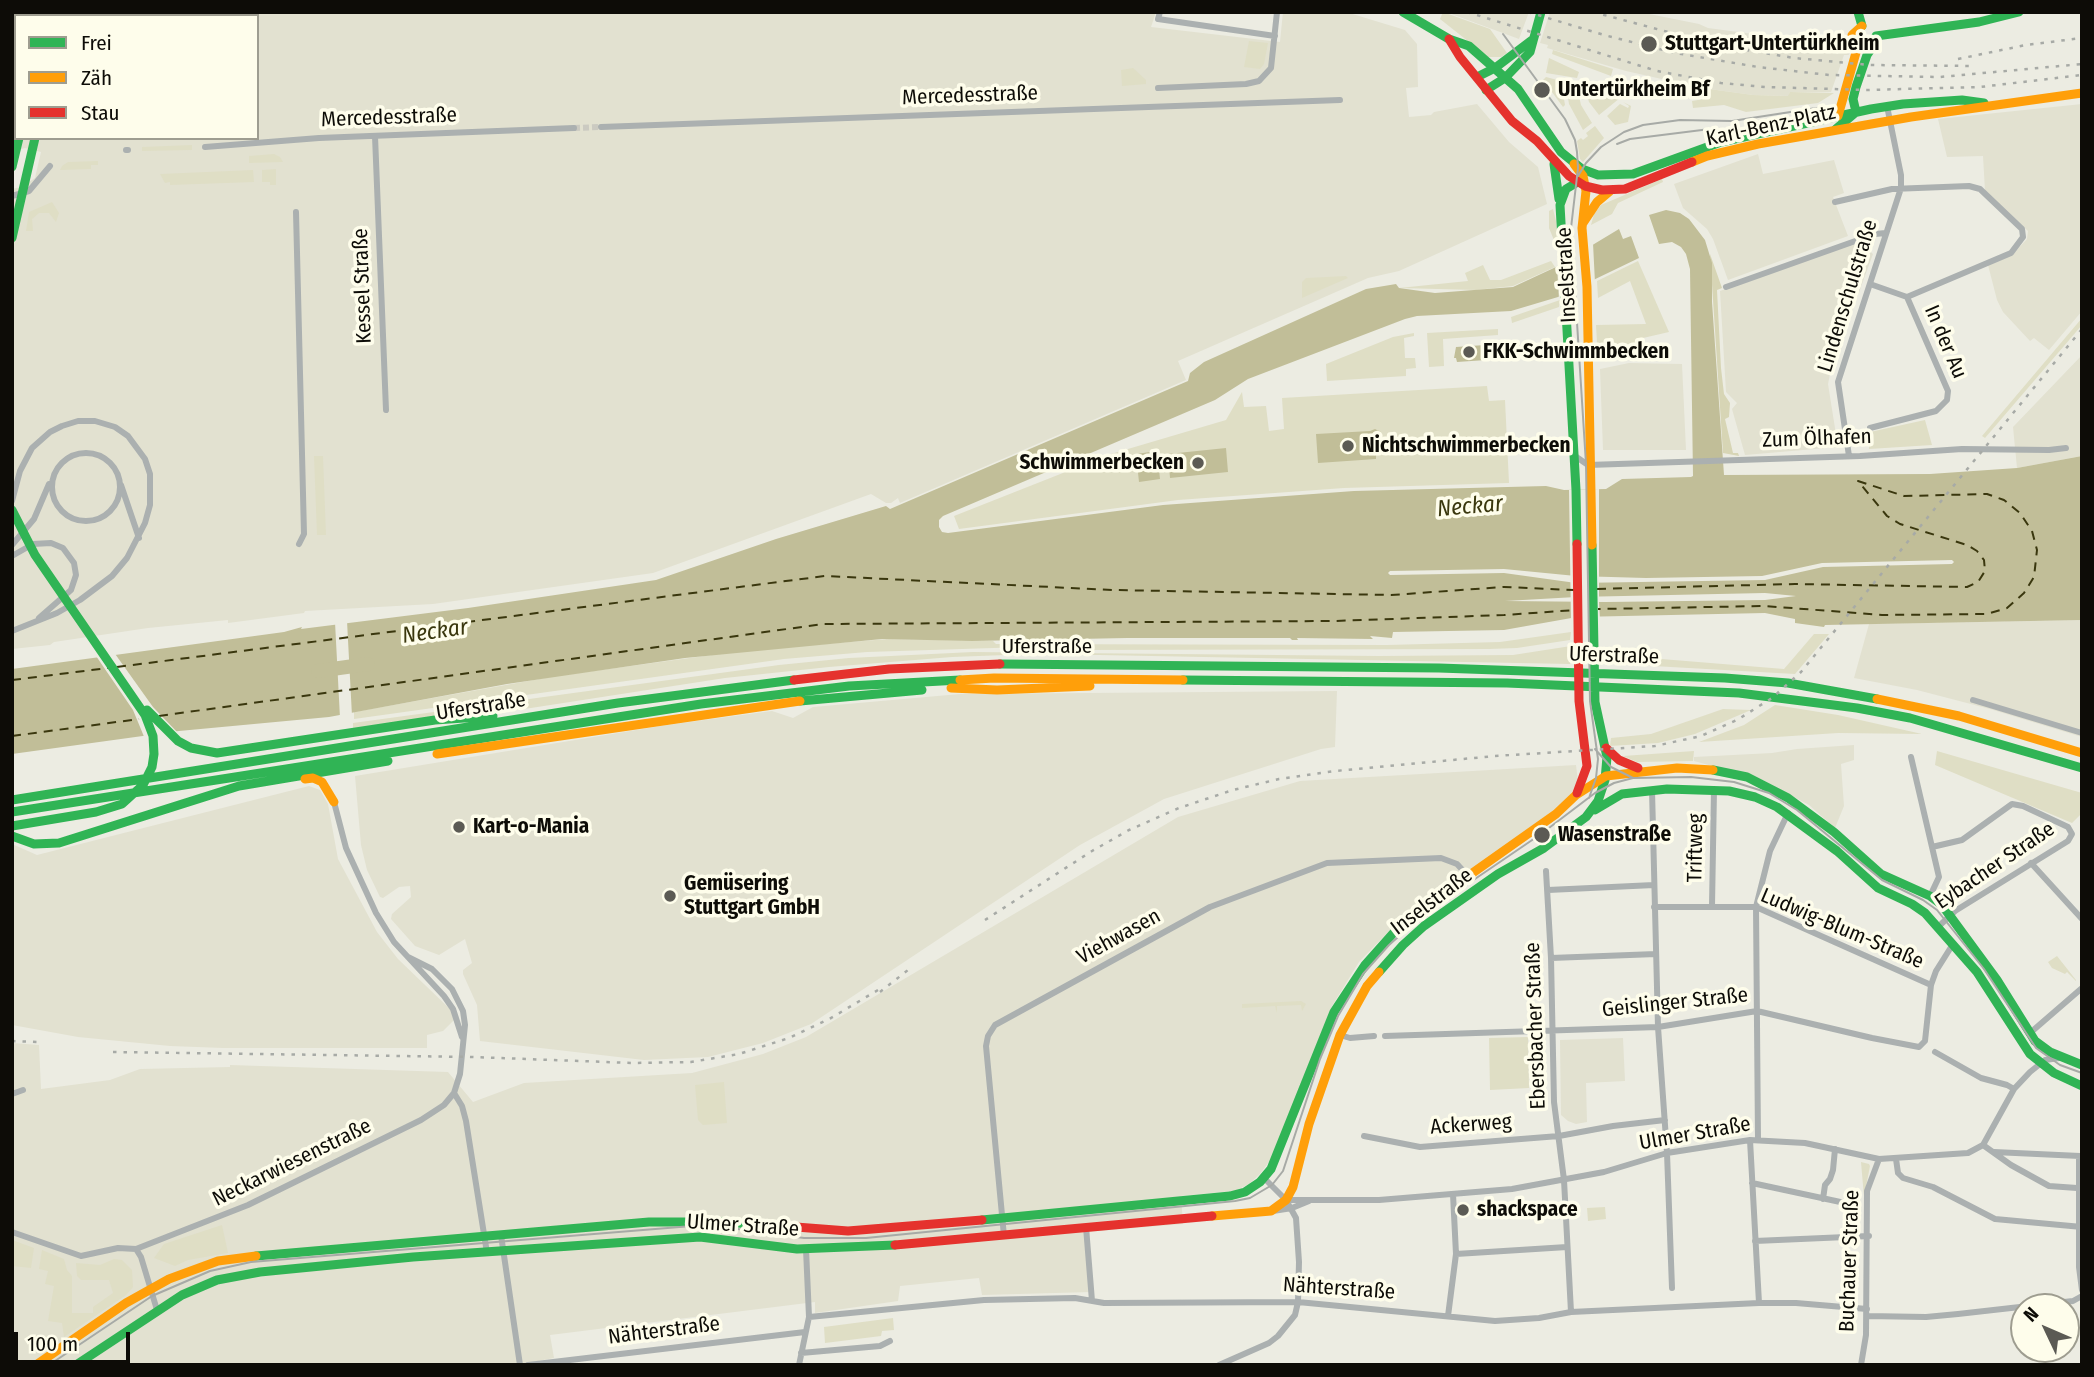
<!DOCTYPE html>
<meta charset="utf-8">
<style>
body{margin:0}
#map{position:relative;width:2094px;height:1377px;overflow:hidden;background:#ecece2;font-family:"Fira Sans Condensed",sans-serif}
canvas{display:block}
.frame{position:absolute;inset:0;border:14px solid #0d0c07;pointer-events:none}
.legend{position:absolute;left:14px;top:14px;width:245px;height:126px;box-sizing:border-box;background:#fefdeb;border:2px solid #9e9d90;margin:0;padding:9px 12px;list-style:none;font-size:21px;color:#0d0c07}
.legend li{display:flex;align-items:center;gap:14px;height:35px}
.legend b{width:35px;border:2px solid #9e9d90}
.north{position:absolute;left:2010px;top:1293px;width:70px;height:70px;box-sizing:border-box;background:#fefdeb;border:2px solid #9e9d90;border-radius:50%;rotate:314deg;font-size:19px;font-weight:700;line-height:28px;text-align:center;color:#0d0c07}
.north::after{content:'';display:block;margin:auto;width:24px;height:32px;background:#5b5a54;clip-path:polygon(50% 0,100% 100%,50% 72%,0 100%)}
.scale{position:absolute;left:14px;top:1332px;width:116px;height:32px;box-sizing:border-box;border:4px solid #0d0c07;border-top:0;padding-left:9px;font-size:21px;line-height:24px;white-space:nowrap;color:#0d0c07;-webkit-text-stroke:5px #fefdeb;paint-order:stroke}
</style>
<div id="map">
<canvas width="2094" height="1377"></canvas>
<div class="frame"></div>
<ul class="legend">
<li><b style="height:9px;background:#30b455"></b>Frei</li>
<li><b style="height:9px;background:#ff9f0a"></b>Zäh</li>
<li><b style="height:9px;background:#e5322d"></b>Stau</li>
</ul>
<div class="north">N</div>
<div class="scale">100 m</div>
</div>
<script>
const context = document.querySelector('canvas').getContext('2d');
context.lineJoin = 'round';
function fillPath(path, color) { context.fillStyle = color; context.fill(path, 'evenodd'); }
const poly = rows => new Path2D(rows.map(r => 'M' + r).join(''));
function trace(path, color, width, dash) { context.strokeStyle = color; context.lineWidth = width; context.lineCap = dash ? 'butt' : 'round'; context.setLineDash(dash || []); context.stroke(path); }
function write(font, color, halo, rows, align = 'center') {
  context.font = font + ' "Fira Sans Condensed",sans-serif'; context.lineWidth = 7; context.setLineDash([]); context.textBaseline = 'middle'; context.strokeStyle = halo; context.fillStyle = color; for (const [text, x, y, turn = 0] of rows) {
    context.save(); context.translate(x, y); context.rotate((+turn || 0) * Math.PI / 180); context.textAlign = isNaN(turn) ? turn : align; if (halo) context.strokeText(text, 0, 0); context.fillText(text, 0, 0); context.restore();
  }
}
fillPath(poly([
 [48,12,1156,12,1151,27,1280,42,1283,12,1346,12,1405,30,1417,44,1418,87,1406,88,1409,117,1431,115,1434,112,1477,104,1509,142,1538,167,1547,204,1399,271,1368,278,1178,361,1186,380,900,503,898,498,891,503,886,503,871,494,653,573,433,604,305,611,304,613,228,623,228,620,148,628,54,642,50,645,12,649,12,121,16,112,16,138,257,138,257,16,47,16],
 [1446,12,1529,12,1519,39],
 [1550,12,1639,12,1699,24,1708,28,1806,41,1806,48,1828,51,1845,45,1849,55,1844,55,1831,92,1790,92,1789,96,1753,95,1702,88,1626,71,1547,48,1548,45,1540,43],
 [2082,104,2082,311,2049,350,2034,338,2030,341,2003,312,1997,300,1988,265,2013,254,2027,239,2028,231,1985,191,1983,156,1947,157,1938,119],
 [1758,154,1763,174,1834,160,1844,193,1833,197,1848,236,1728,280,1713,239,1707,229,1683,208,1674,184],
 [1859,242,1873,254,1831,369,1828,384,1838,447,1745,455,1732,409,1737,403,1726,392,1720,291],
 [2082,355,2082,456,2017,468,2013,427],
 [1629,363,1682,364,1686,450,1603,450,1600,369],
 [2082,620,2082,737,1990,709,1917,690,1854,678,1869,624],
 [1337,691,1335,747,1321,749,1164,799,1080,845,811,1024,763,1043,708,1057,644,1060,480,1041,477,1005,463,974,463,970,472,963,465,939,439,955,415,946,391,919,392,914,411,897,410,886,399,887,383,898,380,897,367,870,361,845,355,776,667,725,772,711,793,718,813,707,960,694],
 [1854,745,1854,760,1841,764,1844,806,1835,828,1809,805,1762,780,1694,761,1694,757,1772,753,1797,749],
 [1576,765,1578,782,1569,797,1554,810,1392,928,1359,962,1332,1006,1271,1159,1260,1174,1249,1184,1235,1191,1181,1196,1183,1224,1086,1232,1091,1292,982,1295,979,1278,900,1286,898,1301,815,1313,815,1302,550,1335,554,1358,516,1365,12,1365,12,1043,39,1045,41,1089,110,1080,140,1069,230,1067,230,1065,448,1072,473,1102,524,1083,692,1073,763,1054,806,1037,1178,817,1300,781],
 [309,786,320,790,328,804,338,859,377,932,398,959,451,1010,454,1020,443,1031,427,1035,427,1048,223,1048,170,1046,78,1037,12,1025,12,844,37,855],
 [1623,1038,1625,1081,1586,1083,1587,1122,1576,1124,1568,1121,1561,1115,1560,1040]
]), '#e2e1d0');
fillPath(poly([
 [1443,12,1490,29,1507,53,1501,57,1488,57,1440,19],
 [16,20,16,75,12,86,12,21],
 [1249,41,1268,43,1264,64,1260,69,1244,67],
 [1553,50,1613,69,1611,76,1552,54],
 [1549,58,1579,72,1577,78,1546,73],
 [1133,68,1146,80,1146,84,1122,86,1121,70],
 [1546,77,1561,81,1565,105,1563,107,1543,80],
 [1565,81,1576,83,1581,105,1592,123,1583,130,1569,104],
 [1586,85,1589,85,1587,91,1592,94,1590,91,1594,85,1615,89,1620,98,1599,115,1589,102,1586,92],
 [1681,87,1700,91,1702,88,1753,95,1788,96,1790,92,1834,93,1818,103,1746,112,1724,105,1693,108,1692,101,1704,99,1705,96],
 [1667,88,1695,95,1695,98,1665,100],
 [1623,102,1631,106,1628,122,1615,125,1607,116,1620,104,1628,108,1629,106],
 [1595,126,1604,138,1583,162,1580,159,1577,141,1581,138,1583,140,1588,136,1586,133],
 [192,145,192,150,142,151,142,147],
 [274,154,280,157,283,162,249,163,249,156],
 [98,161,98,165,91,165,91,169,60,170,62,166,68,162],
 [276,169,276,185,270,185,270,182,262,182,262,170],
 [253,170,254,182,170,185,170,182,165,183,160,174],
 [1662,179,1663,182,1618,203,1612,214,1591,225,1594,214,1601,205],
 [52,202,59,213,56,222,49,213,39,213,32,219,33,231,26,231,29,212],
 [1553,209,1556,221,1558,250,1549,228,1549,211],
 [1551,261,1555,267,1513,286,1476,290,1399,288,1468,281,1465,273,1483,265,1490,280,1501,280],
 [1638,261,1669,332,1643,338,1643,348,1598,359,1596,325,1646,324,1630,281,1598,298,1597,281],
 [1346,276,1348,278,1302,298,1302,282,1306,278],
 [1560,300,1559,307,1512,323,1511,317],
 [2082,318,2082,325,1985,438,1982,436],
 [1498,329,1498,335,1443,339,1444,366,1429,367,1427,333],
 [1414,333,1414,336,1404,338,1405,358,1415,358,1416,368,1406,369,1406,376,1327,381,1326,364,1393,337],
 [1487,386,1489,401,1505,400,1509,483,1344,488,1178,500,959,529,954,516,1111,454,1226,420,1242,392,1244,407,1266,406,1269,431,1284,429,1282,398],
 [1925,420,1932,445,1869,449,1870,432],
 [314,456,323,456,326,535,317,535],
 [1571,632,1570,640,1517,648,1489,649,1075,650,1025,647,867,652,784,659,354,719,354,712,556,676,749,650,888,639,993,641,996,644,1387,645,1500,642],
 [1814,634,1829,634,1795,674,1600,663,1600,654,1784,669],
 [1571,646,1570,664,1099,655,1006,655,952,657,829,667,725,678,531,708,353,729,353,723,779,665,849,658,973,652,1379,656,1513,655],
 [1775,705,1838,715,1922,734,1838,733,1699,742,1744,725],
 [1723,709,1751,710,1695,734,1658,743,1610,746,1611,738,1651,734],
 [1694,751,1693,761,1637,762,1623,756],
 [1937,751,2082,793,2082,813,2072,823,1935,765],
 [2057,956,2076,980,2076,981,2067,972,2065,974,2052,968,2048,962],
 [1301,1001,1306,1004,1302,1011,1301,1005,1277,1006,1277,1013,1275,1006,1242,1008,1242,1004],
 [1528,1037,1529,1088,1490,1090,1489,1038],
 [724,1082,727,1123,703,1125,698,1120,695,1085],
 [1861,1162,1869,1164,1870,1166,1864,1197],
 [1605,1207,1606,1219,1588,1221,1587,1208],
 [222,1225,228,1253,188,1260,175,1266,154,1258,164,1244],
 [12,1240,34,1248,31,1268,12,1266],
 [42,1250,64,1259,67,1270,72,1276,72,1313,93,1313,93,1307,113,1293,109,1280,81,1280,77,1276,76,1263,100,1265,114,1259,122,1260,132,1270,133,1287,126,1295,64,1337,62,1323,48,1321,54,1286,45,1284,48,1271,39,1269],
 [893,1318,894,1330,882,1331,881,1336,825,1343,824,1327]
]), '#dfdec5');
fillPath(poly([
 [1710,254,1722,288,1717,290,1721,368,1724,394,1730,403,1729,417,1725,419,1733,453,1738,453,1739,456,1723,453]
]), '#d7d5b5');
fillPath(poly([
 [1666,210,1680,213,1689,219,1705,240,1712,263,1712,302,1724,475,1930,474,2017,468,2082,456,2082,620,1825,625,1824,627,1795,623,1795,619,1765,613,1577,617,1504,630,1393,632,1392,638,1370,636,1373,639,1297,638,1298,640,1292,640,1290,638,1127,638,972,641,882,639,685,658,507,684,329,717,179,731,12,754,12,669,284,632,302,627,301,629,468,608,656,580,776,539,886,506,890,509,1188,381,1190,373,1204,362,1366,289,1396,284,1399,288,1435,293,1513,287,1556,267,1619,229,1623,239,1631,236,1639,258,1558,297,1511,311,1417,316,1405,319,1248,379,1215,400,943,516,939,520,939,527,942,532,948,533,1163,505,1354,491,1546,486,1564,490,1606,489,1622,479,1691,477,1693,476,1690,269,1686,254,1681,247,1672,242,1659,244,1649,215],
 [1952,560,1954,562,1952,564,1823,567,1765,580,1576,583,1504,573,1390,575,1388,573,1390,571,1504,569,1576,576,1646,578,1762,576,1822,563],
 [1765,593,1796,596,1765,600,1606,602,1505,601,1576,597],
 [1485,345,1486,360,1457,362,1456,358,1454,358,1456,347],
 [1375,429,1381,432,1382,436,1376,450,1376,459,1318,463,1316,434,1370,431],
 [1401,438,1417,439,1420,444,1419,449,1407,455,1399,455,1394,446,1396,440],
 [1226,448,1228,472,1170,478,1168,454],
 [1157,451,1160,479,1139,482,1136,454]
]), '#c1be98');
fillPath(poly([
 [25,148,41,152,35,178,21,187,12,189,12,152],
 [1593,243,1595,283,1559,299,1557,266],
 [1599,489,1599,597,1605,597,1605,601,1599,602,1600,620,1571,621,1569,490],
 [347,621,352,716,340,718,335,622],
 [113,651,153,707,179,734,145,739,133,710,94,653]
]), '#ecece2');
trace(poly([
 [318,671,368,664]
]), '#c1be98', 14);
trace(poly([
 [1597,589,1795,584,1967,587,1978,582,1985,571,1984,560,1977,551,1967,545,1900,524,1887,516,1858,481,1904,496,1987,494,2004,500,2020,513,2032,531,2037,550,2034,577,2024,593,2007,608,1987,614,1882,615,1765,606,1598,609],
 [117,667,825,576,1112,590,1391,595,1504,587,1574,590],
 [12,680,108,668],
 [159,716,823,624,1334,621,1504,615,1575,610],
 [12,736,139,719]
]), '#3a370e', 2, [9, 7]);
trace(poly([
 [574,128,601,127]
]), '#cbcac1', 6, [6, 3]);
trace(poly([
 [1160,12,1158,19,1275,36],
 [41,16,42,12],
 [1158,88,1246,84,1259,81,1271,68,1277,12],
 [12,110,16,99],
 [601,127,1340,100],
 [375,136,386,410],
 [205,147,319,138,574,128],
 [126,150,128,150],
 [12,196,29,191,50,166],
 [1835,202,1892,189,1969,186,1980,189,2022,229,2023,237,2011,253,1907,297,1870,284],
 [296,212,304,534,299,544],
 [1726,287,1875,234,1886,233],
 [1870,428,1936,411,1947,400,1948,391,1907,297],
 '52 487a34 34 0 1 1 68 0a34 34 0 1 1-68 0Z',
 [1575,456,1588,465,1860,456,1962,449,2049,450,2066,448],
 [1849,456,1838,382,1901,188,1901,175,1887,106],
 [121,485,139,538],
 [12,501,20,471,32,448,50,432,62,426,78,421,95,421,115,427,128,436,145,459,150,474,150,505,145,523,127,558,112,576,80,600,57,613,12,631],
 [12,545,34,519,49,484],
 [12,556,33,544,51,543,63,548,74,563,76,575,71,590,39,618],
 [1973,700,2082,733],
 [1911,757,1939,877,1930,896],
 [1652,790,1658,1027,1667,1153,1672,1288],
 [334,802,346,848,376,913,394,942,444,996,453,1009,462,1037],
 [1932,847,1962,840,2012,804,2023,806,2068,827,2072,834,2068,841,1955,911,1938,927],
 [2031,863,2082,919],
 [1546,871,1551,958,1554,1102,1564,1180,1571,1312],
 [1548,890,1654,885],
 [1712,906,1714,790],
 [1654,907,1756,907,1931,985],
 [1551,958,1656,954],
 [2030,1033,2082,988],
 [1340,1035,1350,1038,1374,1036],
 [1385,1036,1658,1027,1757,1011,1872,1038,1919,1047,1925,1041,1931,985,1936,971,1953,944],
 [1935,1052,1981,1078,2007,1085,2014,1089],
 [454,1093,462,1106,466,1121,487,1253],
 [12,1094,23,1090],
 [1364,1136,1420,1147,1559,1136,1613,1126,1665,1120],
 [1750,1140,1759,1303],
 [1758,1140,1756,907,1770,851,1788,813],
 [1983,1145,2011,1165,2049,1186,2077,1188],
 [1994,1152,2080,1156],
 [2079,1157,2079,1267,2082,1290],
 [1896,1159,1898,1173,1903,1178,1933,1187,1995,1219,2082,1227],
 [1752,1183,1845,1203],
 [1823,1199,1825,1185,1830,1179,1833,1170,1835,1149],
 [1286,1200,1379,1200,1512,1189,1604,1172,1667,1153,1750,1140,1805,1143,1879,1159,1968,1153,1983,1145,2014,1089,2030,1072,2045,1060,2059,1058],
 [1273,1211,1292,1208,1309,1201],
 [1086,1227,1092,1301],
 [12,1232,81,1256,118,1248,136,1249,141,1257,157,1310],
 [501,1235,520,1365],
 [1004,1236,986,1046,988,1036,995,1025,1210,907,1327,863,1441,858,1457,864,1468,876],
 [1755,1241,1869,1236],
 [136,1249,248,1205,421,1120,444,1105,454,1093,460,1074,465,1025,463,1011,452,989,432,969,408,957],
 [1456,1254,1567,1247],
 [1448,1316,1456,1254,1453,1194],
 [1867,1316,1926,1317,1958,1314,2073,1301,2082,1296],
 [809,1317,984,1300,1075,1298,1104,1303,1298,1302,1495,1321,1539,1318,1571,1312,1759,1303,1796,1303,1867,1309],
 [801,1353,880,1346,890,1341],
 [528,1365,805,1332],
 [799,1365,809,1317,806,1249],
 [1219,1365,1269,1343,1278,1336,1295,1315,1298,1302,1299,1262,1296,1218,1286,1200,1264,1178],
 [1861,1365,1866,1335,1867,1191,1879,1159]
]), '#abb0b0', 6);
trace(poly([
 [1403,12,1449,39,1469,46,1518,89,1561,152,1582,169,1598,175,1633,174,1721,142,1871,109,1903,104,1962,100,1984,103],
 [1858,12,1862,26],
 [71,16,72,12],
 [1876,36,1979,22,2019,12],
 [1477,77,1495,68,1532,40],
 [1486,90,1505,78,1530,52,1541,12],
 [1836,129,1856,112,1853,99,1856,87,1867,55,1876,42,1876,36],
 [1554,164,1559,199],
 [12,167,19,138],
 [12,238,35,138],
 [12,510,35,555,145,715,153,736,154,754,152,767,143,785,122,804,96,812,12,826],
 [1577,544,1576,490,1560,205,1566,189,1581,180],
 [1000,664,1439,668,1725,678,1788,683,1877,699],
 [1183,680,1507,683,1739,693,1857,708,1910,718,2082,768],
 [800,701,922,690],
 [147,710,178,741,191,748,217,753,435,720,493,716],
 [1713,770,1747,777,1788,798,1834,832,1881,874,1930,896,1942,905,1997,980,2035,1041,2050,1052,2082,1065],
 [12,800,618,703,794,680],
 [1595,810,1622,794,1667,789,1729,791,1755,797,1777,807,1837,851,1878,888,1912,904,1925,913,1977,972,2030,1054,2054,1073,2082,1086],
 [12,812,701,704,849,686,960,680],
 [12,836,34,844,59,843,239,786,388,761],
 [1379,972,1403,945,1424,926,1498,874,1544,848,1586,817,1598,801,1605,780,1607,757,1595,702,1592,545],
 [982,1220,1230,1196,1245,1192,1260,1182,1271,1169,1334,1012,1365,965,1397,929],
 [256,1256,649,1222,723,1222,796,1227],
 [76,1365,182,1295,217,1280,260,1272,413,1257,700,1237,797,1249,895,1245]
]), '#30b455', 9);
trace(poly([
 [57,16,58,12],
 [1838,116,1857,49,1852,35,1862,26],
 [1692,162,1707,156,1758,144,1911,117,2082,93],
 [1574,164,1583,176,1586,191,1582,228,1587,287,1592,545],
 [1583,223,1597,202,1610,191],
 [960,680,994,678,1183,680],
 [951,688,997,690,1090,686],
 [1877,699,1959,716,2082,753],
 [437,754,800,701],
 [305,779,313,778,322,782,334,802],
 [1397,929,1423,908,1556,814,1576,795,1606,776,1677,768,1713,770],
 [1212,1216,1271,1211,1286,1200,1293,1187,1309,1124,1340,1035,1367,986,1379,972],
 [36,1365,126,1303,169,1279,218,1261,256,1256]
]), '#ff9f0a', 9);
trace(poly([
 [1449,39,1460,57,1512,121,1537,141,1569,176,1585,186,1602,190,1625,189,1692,162],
 [1577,544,1579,701,1587,766,1577,793],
 [794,680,889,669,1000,664],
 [1606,748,1619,760,1638,768],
 [796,1227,848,1231,982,1220],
 [895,1245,1212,1216]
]), '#e5322d', 9);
trace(poly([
 [1503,34,1565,119,1575,140,1577,152,1578,168,1571,228,1586,464,1590,701,1598,759,1596,778,1589,798],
 [1617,144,1630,139,1710,129],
 [1578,176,1586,163,1601,147,1624,132,1643,125,1680,120,1732,121,1823,107],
 [1595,749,1611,767,1633,778],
 [49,1365,152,1296,210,1271,251,1262,692,1226,738,1229,804,1238,866,1238,1235,1201,1250,1198,1272,1185,1283,1171,1320,1059,1338,1016,1363,974,1389,945,1425,913,1541,834,1595,793,1614,783,1633,778,1691,777,1734,782,1769,793,1797,810,1882,880,1923,900,1937,910,1984,969,2036,1048,2060,1065,2082,1073]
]), '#a7aaa6', 2);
trace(poly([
 [1467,12,1657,71,1721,83,1765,87,1868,90,1938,88,1980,87,2082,75],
 [1528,12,1604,35,1675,53,1758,67,1829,75,1940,77,2082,64],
 [1593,12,1717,45,1794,58,1870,65,1975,66],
 [1958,59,2026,45,2082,38],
 [985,920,1092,851,1129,830,1179,808,1233,790,1279,779,1335,771,1495,756,1655,746,1701,736,1737,720,1772,698,1801,672,2082,329],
 [880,992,908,970],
 [12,1041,37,1042],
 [113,1052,473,1057,633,1063,691,1062,739,1054,789,1038,831,1018,878,990]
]), '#a7aaa6', 2.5, [3.5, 7]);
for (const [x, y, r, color] of [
 [1649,44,9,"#5b5a54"],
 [1542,90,9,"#5b5a54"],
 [1469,352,7,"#5b5a54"],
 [1348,446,7,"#5b5a54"],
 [1198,463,7,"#5b5a54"],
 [459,827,7,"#5b5a54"],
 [1542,835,9,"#5b5a54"],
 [670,896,7,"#5b5a54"],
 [1463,1210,7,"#5b5a54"]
]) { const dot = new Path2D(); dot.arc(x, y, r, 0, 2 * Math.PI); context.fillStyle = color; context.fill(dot); trace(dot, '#fefdeb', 2.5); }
write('bold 21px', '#0d0c07', '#fefdeb', [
 ["Stuttgart-Untertürkheim",1665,44],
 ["Untertürkheim Bf",1558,90],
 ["FKK-Schwimmbecken",1483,352],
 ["Nichtschwimmerbecken",1362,446],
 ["Schwimmerbecken",1184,463,"right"],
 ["Kart-o-Mania",473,827],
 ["Wasenstraße",1558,835],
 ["Gemüsering",684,884],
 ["Stuttgart GmbH",684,908],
 ["shackspace",1477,1210]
], 'left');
write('21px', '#0d0c07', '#fefdeb', [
 ["Mercedesstraße",970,96,-2],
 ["Mercedesstraße",389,118,-2],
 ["Karl-Benz-Platz",1771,126,-12],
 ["Inselstraße",1567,275,-93],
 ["Kessel Straße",363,286,-92],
 ["Lindenschulstraße",1848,296,-73],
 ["In der Au",1945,342,67],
 ["Zum Ölhafen",1817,439,-2],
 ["Uferstraße",1047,647],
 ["Uferstraße",1614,656,2],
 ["Uferstraße",481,707,-9],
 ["Triftweg",1696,848,-89],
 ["Eybacher Straße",1995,866,-34],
 ["Inselstraße",1432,902,-37],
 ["Ludwig-Blum-Straße",1842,929,23],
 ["Viehwasen",1119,937,-29],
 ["Geislinger Straße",1675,1003,-6],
 ["Ebersbacher Straße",1536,1026,-92],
 ["Ackerweg",1471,1125,-4],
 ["Ulmer Straße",1695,1134,-10],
 ["Neckarwiesenstraße",292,1163,-26],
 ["Ulmer Straße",743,1226,4],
 ["Buchauer Straße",1850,1261,-88],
 ["Nähterstraße",1339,1289,4],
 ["Nähterstraße",664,1331,-7]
]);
write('italic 23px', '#3a370e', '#fefdeb', [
 ["Neckar",1470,507,-5],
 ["Neckar",435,632,-8]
]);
</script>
